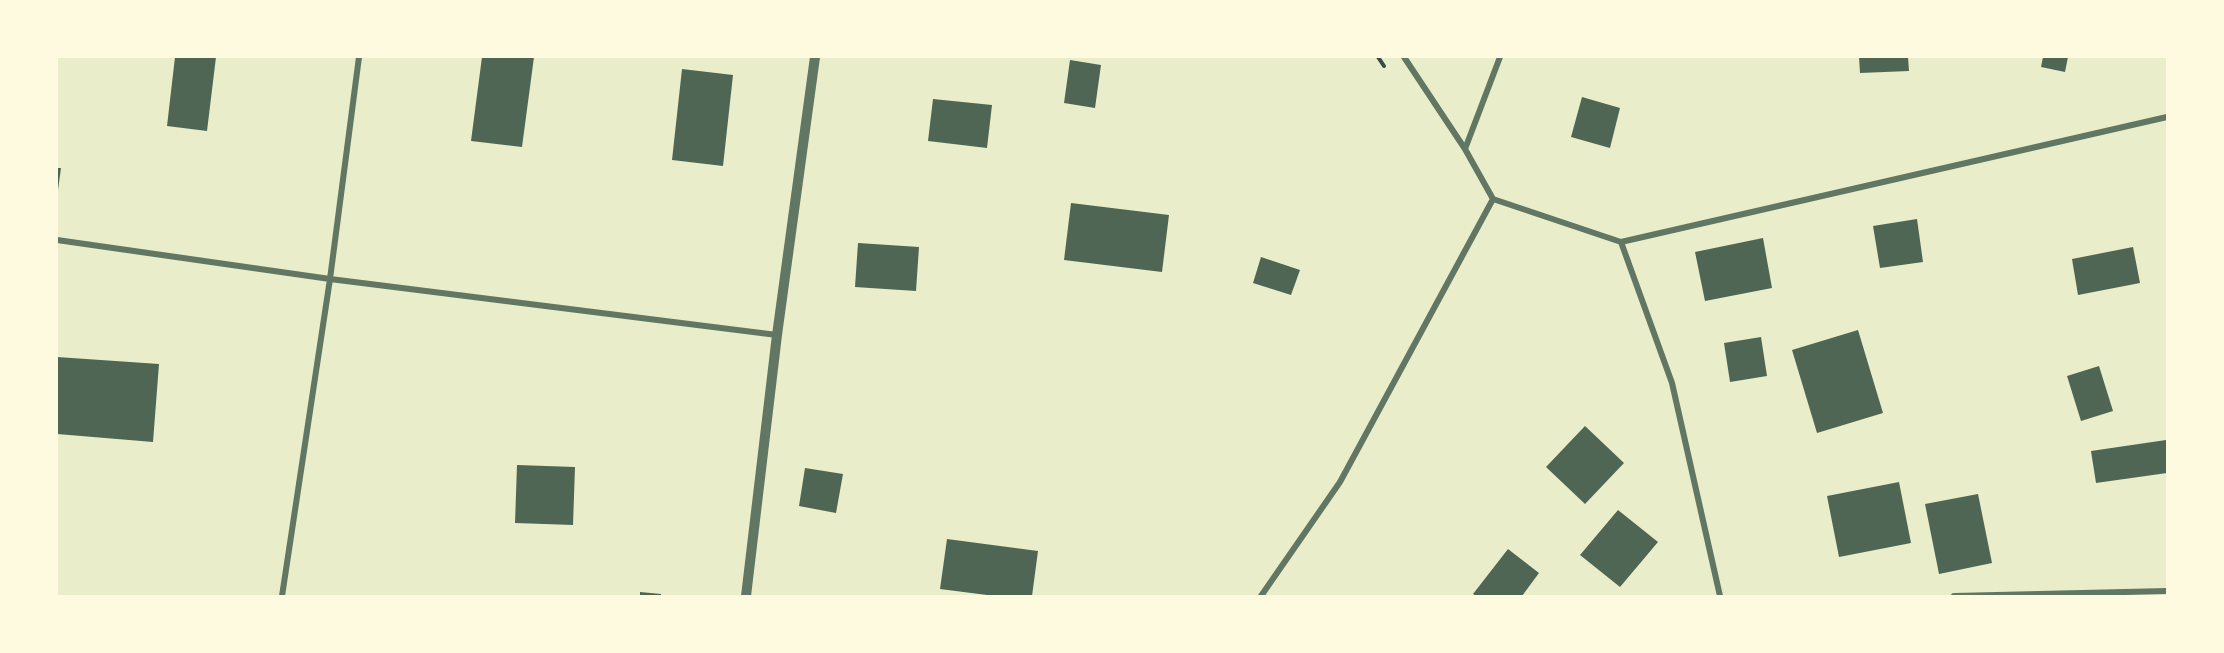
<!DOCTYPE html>
<style>
body{margin:0}
#map{position:relative;width:2224px;height:653px;overflow:hidden;background:#e9edc9;font-family:"Exo 2",sans-serif}
canvas{display:block}
.frame{position:absolute;inset:0;border:58px solid #fefae0;pointer-events:none}
</style>
<div id="map">
<canvas width="2224" height="653"></canvas>
<div class="frame"></div>
</div>
<script>
const context = document.querySelector('canvas').getContext('2d');
context.lineJoin = 'round';
function fillPath(path, color) { context.fillStyle = color; context.fill(path, 'evenodd'); }
const poly = rows => new Path2D(rows.map(r => 'M' + r).join(''));
function trace(path, color, width, dash) { context.strokeStyle = color; context.lineWidth = width; context.lineCap = dash ? 'butt' : 'round'; context.setLineDash(dash || []); context.stroke(path); }
fillPath(poly([
 [175,57,216,57,207,131,167,126],
 [482,57,534,57,522,147,471,141],
 [1859,57,1908,57,1909,71,1860,73],
 [2043,57,2068,57,2065,72,2041,67],
 [1070,60,1101,65,1095,108,1064,103],
 [682,69,733,75,723,166,672,160],
 [1582,97,1620,108,1610,148,1571,137],
 [933,99,992,105,987,148,928,141],
 [57,168,61,168,58,190,57,190],
 [1071,203,1169,215,1162,272,1064,260],
 [1917,219,1923,262,1880,268,1873,226],
 [1763,238,1772,288,1705,301,1695,252],
 [858,243,919,247,916,291,855,287],
 [2133,247,2140,283,2078,295,2072,259],
 [1261,257,1300,270,1291,295,1253,283],
 [1858,330,1883,413,1817,433,1792,350],
 [1761,337,1767,376,1730,382,1724,343],
 [57,357,159,364,153,442,57,434],
 [2099,366,2113,411,2081,421,2067,376],
 [1585,426,1624,463,1585,504,1546,467],
 [2166,440,2167,473,2096,483,2091,451],
 [517,465,575,467,573,525,515,523],
 [805,468,843,474,836,513,799,506],
 [1899,482,1911,543,1839,557,1827,496],
 [1978,494,1992,563,1939,574,1925,504],
 [1618,510,1658,542,1620,587,1580,555],
 [947,539,1038,551,1032,596,995,596,940,589],
 [1508,549,1539,573,1522,596,1476,596,1473,594],
 [640,592,661,594,661,596,640,596]
]), '#4f6655');
trace(poly([
 [1378,57,1384,66]
]), '#344e41', 4);
trace(poly([
 [1404,57,1465,149],
 [1493,199,1621,242,1672,383,1720,596],
 [1493,199,1465,149,1500,57],
 [57,240,330,279,777,335],
 [1621,242,2167,117],
 [282,596,330,279,359,57],
 [1261,596,1340,482,1493,199],
 [1954,596,2167,591]
]), '#617663', 6);
trace(poly([
 [746,596,777,335,815,57]
]), '#617663', 10);
</script>
